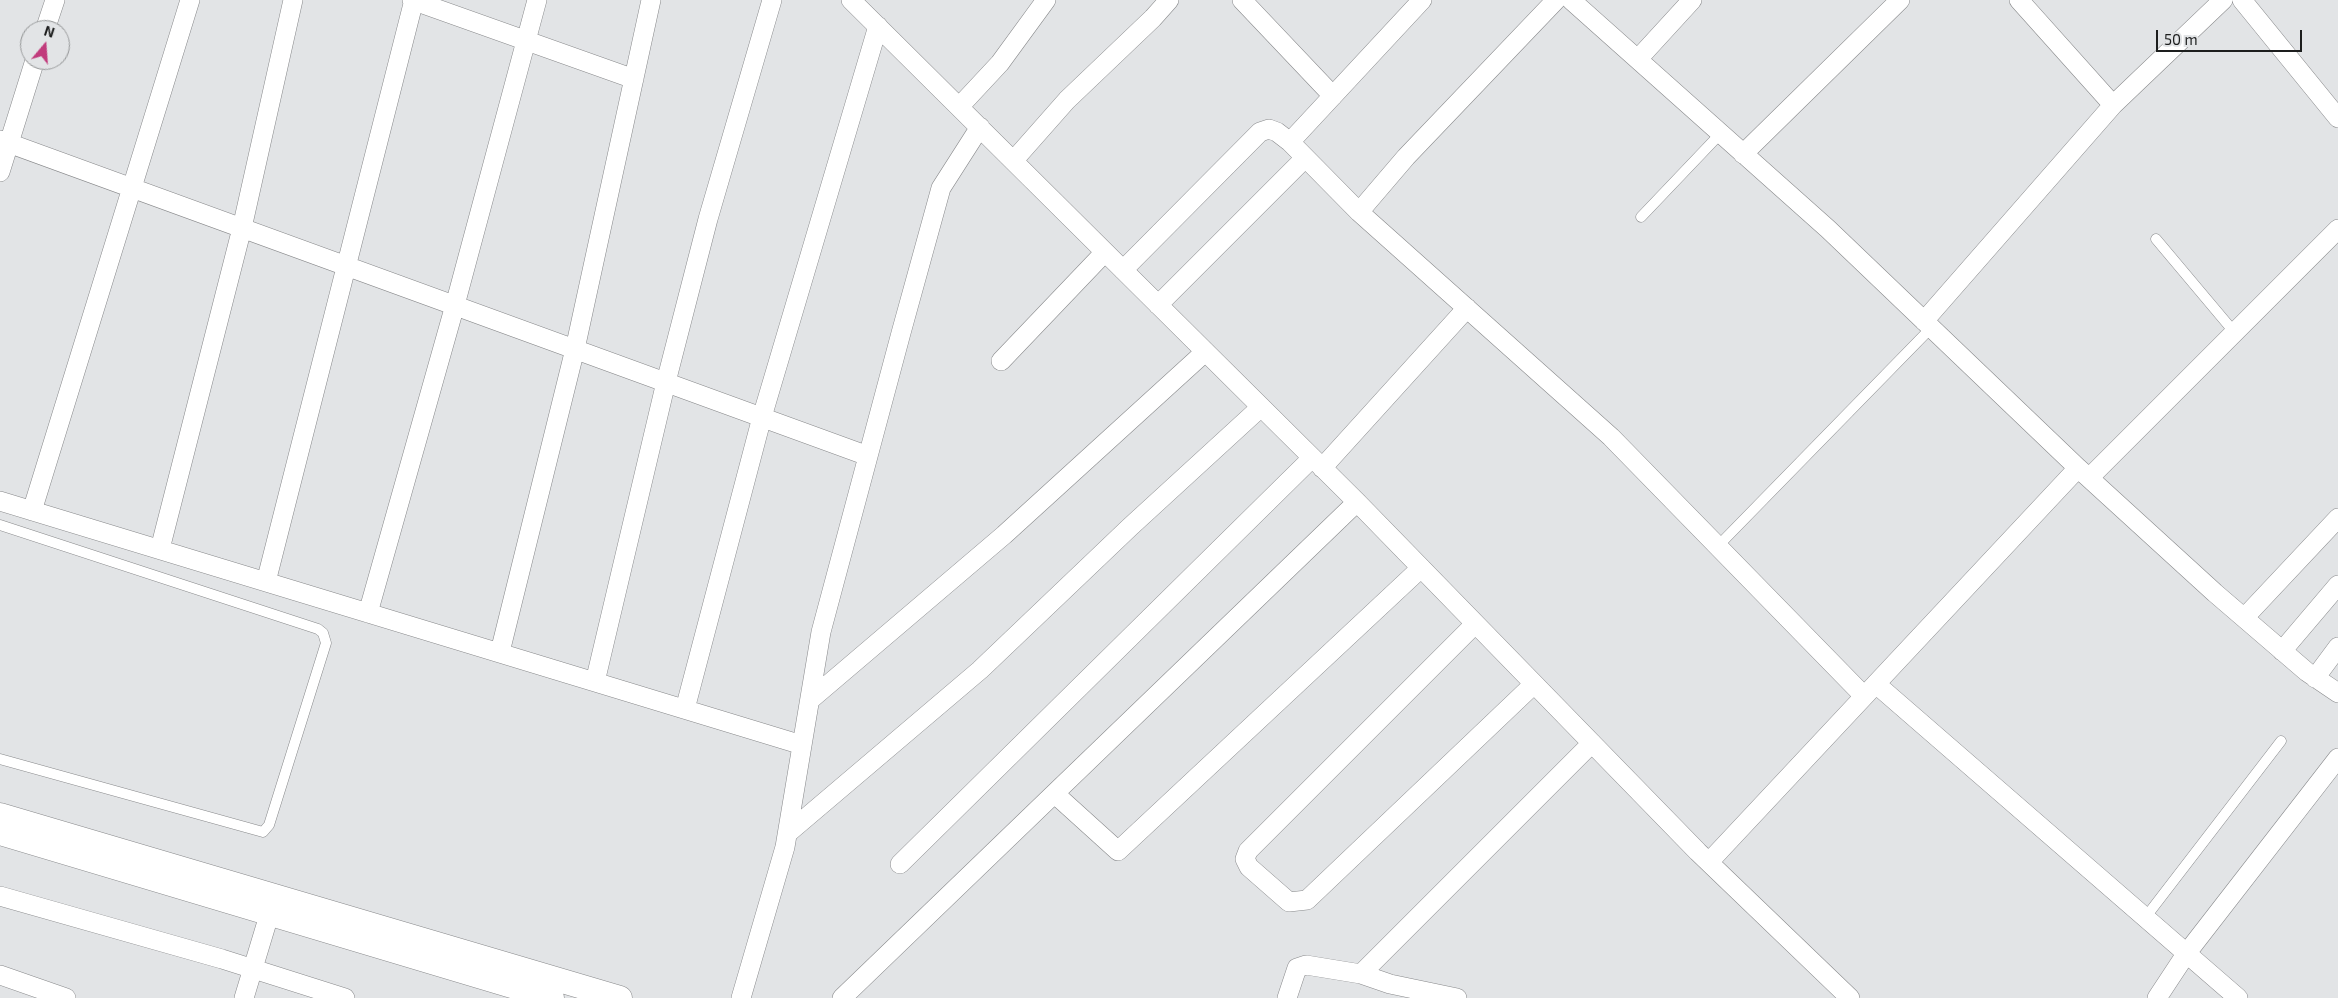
<!DOCTYPE html>
<style>
body{margin:0}
#map{position:relative;width:2338px;height:998px;overflow:hidden;background:#e2e4e6;font-family:"Exo 2",sans-serif}
canvas{display:block}
.north{position:absolute;left:20px;top:20px;width:50px;height:50px;box-sizing:border-box;background:#e2e4e6;border:1px solid #939596;border-radius:50%;rotate:18deg;font-size:14px;font-weight:700;line-height:20px;text-align:center;color:#1d1e1e}
.north::after{content:'';display:block;margin:auto;width:18px;height:22px;background:#c13b7c;clip-path:polygon(50% 0,100% 100%,50% 72%,0 100%)}
.scale{position:absolute;left:2156px;top:30px;width:146px;height:22px;box-sizing:border-box;border:2px solid #1d1e1e;border-top:0;padding-left:6px;font-size:15px;line-height:18px;white-space:nowrap;color:#1d1e1e;-webkit-text-stroke:4px #e2e4e6;paint-order:stroke}
</style>
<div id="map">
<canvas width="2338" height="998"></canvas>
<div class="north">N</div>
<div class="scale">50 m</div>
</div>
<script>
const context = document.querySelector('canvas').getContext('2d');
context.lineJoin = 'round';
const poly = rows => new Path2D(rows.map(r => 'M' + r).join(''));
function trace(path, color, width, dash) { context.strokeStyle = color; context.lineWidth = width; context.lineCap = dash ? 'butt' : 'round'; context.setLineDash(dash || []); context.stroke(path); }
const service = poly([
 [1641,217,1721,133],
 [2156,239,2235,333],
 [0,525,318,629,323,633,326,643,269,825,263,832,0,759],
 [1718,546,1931,328],
 [2145,918,2281,741]
]);
const minor = poly([
 [412,0,634,79],
 [851,0,1357,502,1698,852,1850,998],
 [1242,0,1333,96],
 [1571,0,1828,229,2078,468,2215,593,2307,672,2338,693],
 [2019,0,2113,105],
 [2242,0,2338,118],
 [45,30,55,0],
 [1638,59,1692,0],
 [959,107,1000,63,1046,0],
 [0,140,868,456],
 [1290,142,1422,0],
 [1743,154,1900,0],
 [1014,160,1067,100,1153,18,1169,0],
 [0,172,35,60],
 [1359,212,1406,157,1556,0],
 [1123,270,1260,132,1269,129,1277,132,1290,142,1359,212,1611,437,1864,696],
 [1158,305,1305,158],
 [1924,321,2113,105,2223,0],
 [1001,361,1105,252],
 [1322,468,1467,308],
 [2089,478,2338,229],
 [0,501,802,745],
 [32,511,190,0],
 [160,549,242,228,293,0],
 [266,582,414,0],
 [368,613,455,305,537,0],
 [2244,618,2338,518],
 [1475,624,1248,851,1245,859,1249,867,1289,902,1307,900,1534,684],
 [2282,651,2338,585],
 [500,652,575,349,651,0],
 [2315,678,2338,647],
 [595,682,666,382,708,219,772,0],
 [1876,684,2238,998],
 [810,700,1004,535,1205,352],
 [685,709,762,417,878,26],
 [1055,794,1118,851,1421,568],
 [788,833,980,670,1130,527,1261,407],
 [1709,862,2078,468],
 [900,864,1312,458],
 [0,896,222,959,345,998],
 [0,975,66,998],
 [244,998,273,902],
 [741,998,785,847,821,632,901,333,941,188,980,127],
 [842,998,1357,502],
 [1287,998,1297,968,1306,965,1361,974],
 [1457,998,1390,984,1361,974,1592,743],
 [2157,998,2186,954,2338,758]
]);
const tertiary = poly([
 [0,815,620,998],
 [0,833,552,998]
]);
trace(service, '#88898b', 11);
trace(minor, '#88898b', 20);
trace(tertiary, '#88898b', 25);
trace(service, '#fff', 10);
trace(minor, '#fff', 19);
trace(tertiary, '#fff', 24);
</script>
